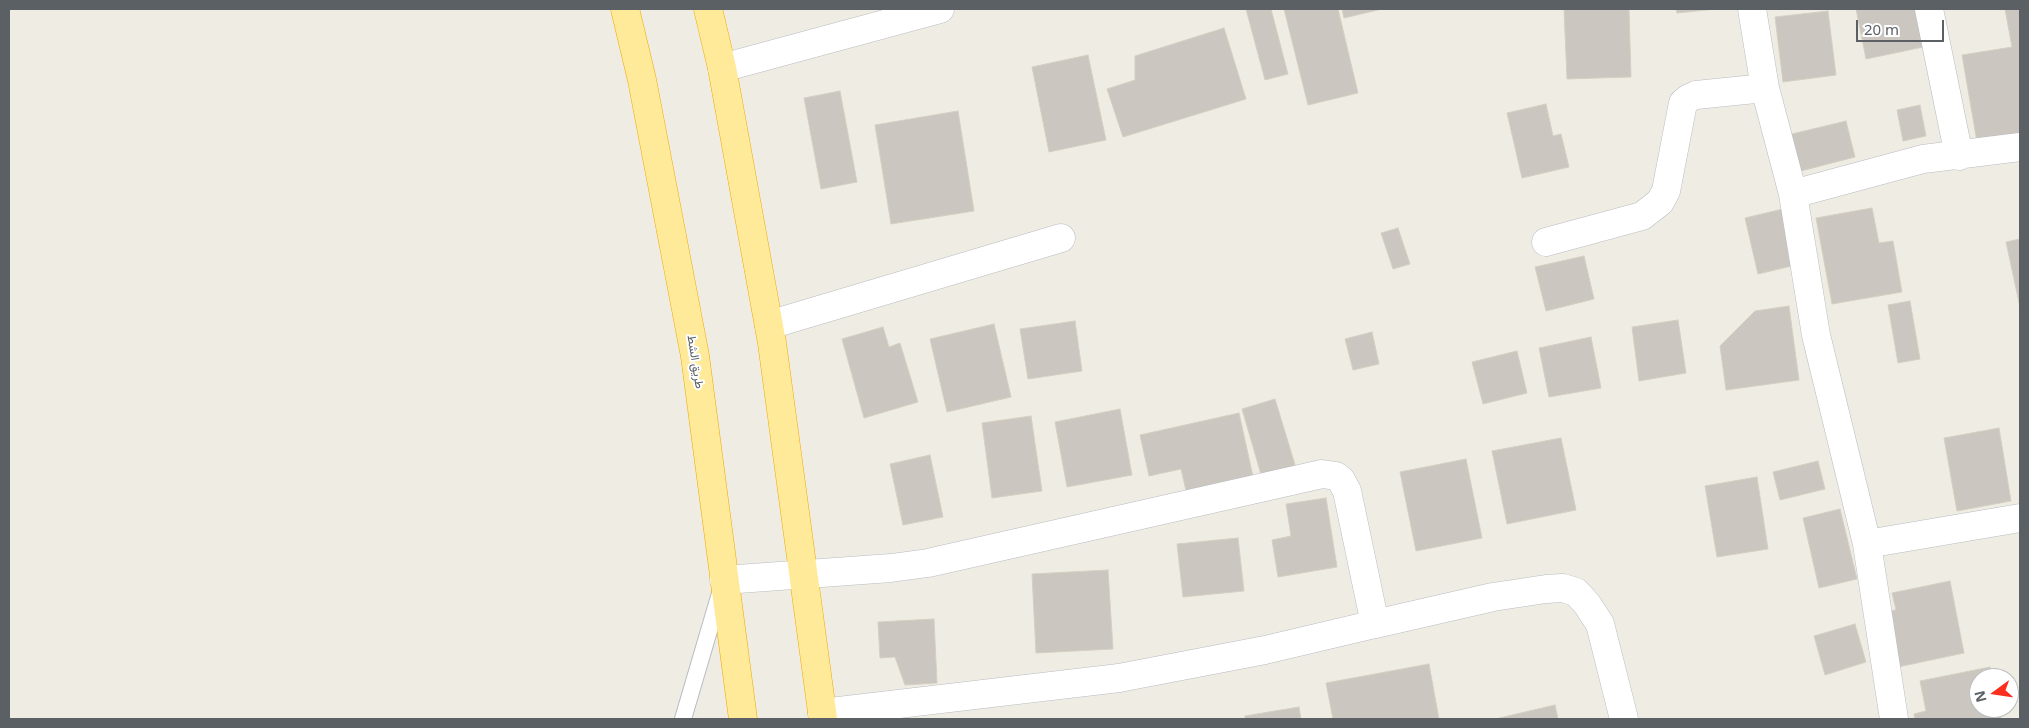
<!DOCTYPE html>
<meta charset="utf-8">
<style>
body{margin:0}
#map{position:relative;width:2029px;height:728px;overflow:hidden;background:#efede3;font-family:"Noto Sans",sans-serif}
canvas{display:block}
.frame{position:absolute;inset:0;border:10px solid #5b6065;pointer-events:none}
.north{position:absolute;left:1969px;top:668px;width:50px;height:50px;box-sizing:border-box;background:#fff;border:1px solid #bdbfc1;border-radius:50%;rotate:256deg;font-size:14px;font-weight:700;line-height:20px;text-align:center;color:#5b6065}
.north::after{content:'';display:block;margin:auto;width:18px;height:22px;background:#fb2f1d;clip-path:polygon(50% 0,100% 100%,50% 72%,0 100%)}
.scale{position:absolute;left:1856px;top:20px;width:88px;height:22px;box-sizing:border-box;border:2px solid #5b6065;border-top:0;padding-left:6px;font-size:15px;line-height:18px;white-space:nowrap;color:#5b6065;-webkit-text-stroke:4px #fff;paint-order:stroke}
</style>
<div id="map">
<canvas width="2029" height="728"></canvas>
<div class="frame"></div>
<div class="north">N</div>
<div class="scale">20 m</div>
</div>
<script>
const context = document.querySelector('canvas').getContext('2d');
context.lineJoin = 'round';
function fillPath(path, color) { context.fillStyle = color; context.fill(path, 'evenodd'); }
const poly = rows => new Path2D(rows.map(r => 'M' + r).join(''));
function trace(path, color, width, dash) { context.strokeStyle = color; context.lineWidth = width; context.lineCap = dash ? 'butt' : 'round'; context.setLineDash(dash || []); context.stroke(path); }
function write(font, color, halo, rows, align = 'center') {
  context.font = font + ' "Noto Sans",Vazirmatn,sans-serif'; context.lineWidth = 4; context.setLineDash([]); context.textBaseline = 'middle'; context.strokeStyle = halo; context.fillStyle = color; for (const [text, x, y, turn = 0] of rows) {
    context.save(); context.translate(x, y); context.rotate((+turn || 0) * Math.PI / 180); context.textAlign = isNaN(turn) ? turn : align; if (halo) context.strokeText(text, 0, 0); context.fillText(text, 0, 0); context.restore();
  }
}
const building = poly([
 [1246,9,1271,9,1288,74,1265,80,1246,9],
 [1284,9,1338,9,1358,93,1308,105,1284,9],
 [1342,9,1382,9,1344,18,1342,9],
 [1564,9,1629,9,1631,77,1567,79,1564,9],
 [1676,9,1716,9,1677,13,1676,9],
 [1856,9,1921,9,1928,46,1866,59,1856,9],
 [2005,9,2020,9,2020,135,1977,142,1962,55,2012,47,2005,9],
 [1828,11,1836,75,1783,82,1775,17,1828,11],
 [1224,28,1246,99,1123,137,1107,89,1135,80,1135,56,1224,28],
 [1088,55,1106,140,1049,152,1032,67,1088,55],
 [840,91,857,182,821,189,804,98,840,91],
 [1546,104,1553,136,1561,134,1569,167,1522,178,1507,113,1546,104],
 [1920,105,1926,136,1903,141,1897,110,1920,105],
 [958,111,974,211,891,224,875,125,958,111],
 [1846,121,1855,157,1801,171,1792,134,1846,121],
 [1872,208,1879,243,1893,241,1902,292,1832,304,1816,218,1872,208],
 [1783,209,1796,265,1758,274,1745,218,1783,209],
 [1398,228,1410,264,1393,269,1381,233,1398,228],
 [2020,239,2020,307,2006,242,2020,239],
 [1584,256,1594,299,1546,311,1535,267,1584,256],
 [1910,301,1920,359,1898,363,1888,305,1910,301],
 [1789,306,1799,380,1726,390,1720,346,1755,311,1789,306],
 [1678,320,1686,373,1639,381,1632,327,1678,320],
 [1075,321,1082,371,1028,379,1020,329,1075,321],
 [994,324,1011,397,947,412,930,339,994,324],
 [883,327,889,347,900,343,918,402,864,418,842,339,883,327],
 [1372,332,1379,364,1353,370,1345,339,1372,332],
 [1591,337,1601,388,1549,397,1539,348,1591,337],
 [1517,351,1527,393,1483,404,1472,362,1517,351],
 [1275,399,1296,468,1262,478,1242,409,1275,399],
 [1120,409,1132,475,1067,487,1055,422,1120,409],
 [1239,413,1254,481,1187,495,1181,469,1149,476,1140,435,1239,413],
 [1031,416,1042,491,992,498,982,423,1031,416],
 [1999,428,2011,501,1957,511,1944,438,1999,428],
 [1561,438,1576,510,1507,524,1492,451,1561,438],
 [930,455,943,517,903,525,890,464,930,455],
 [1466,459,1482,538,1416,551,1400,472,1466,459],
 [1818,461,1825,489,1780,500,1773,472,1818,461],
 [1757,477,1768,549,1717,557,1705,486,1757,477],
 [1326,498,1337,567,1278,577,1272,540,1291,536,1286,504,1326,498],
 [1840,509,1857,579,1819,588,1803,518,1840,509],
 [1238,538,1244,591,1183,597,1177,544,1238,538],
 [1108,570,1113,649,1036,653,1032,574,1108,570],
 [1950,581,1964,653,1898,667,1887,611,1896,610,1892,593,1950,581],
 [934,619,937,683,905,685,895,657,880,658,878,622,934,619],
 [1855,624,1866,662,1825,675,1814,636,1855,624],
 [1429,664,1439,719,1333,719,1326,683,1429,664],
 [1990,667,1993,678,1979,678,1979,708,1999,708,2001,719,1915,719,1914,714,1926,711,1920,681,1990,667],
 [1555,705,1558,719,1495,719,1555,705],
 [1299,707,1301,719,1245,719,1245,716,1299,707]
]);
fillPath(building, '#cbc7c0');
trace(building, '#d5cfc1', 1);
const service = poly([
 [683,719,721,590]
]);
const minor = poly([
 [1752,9,1765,88,1793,194,1816,335,1867,544,1894,719],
 [1929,9,1959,156],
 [722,68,940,9],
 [1793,194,1923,159,2020,147],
 [1546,242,1642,216,1660,202,1666,191,1683,103,1689,98,1696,95,1765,88],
 [769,325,1061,238],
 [1867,544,2020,518],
 [724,580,891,568,928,563,1322,474,1336,476,1341,480,1347,491,1375,624,1265,650,1119,678,822,713],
 [1375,624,1493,597,1546,589,1563,588,1576,592,1587,604,1600,624,1624,719]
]);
const trunk = poly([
 [625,9,642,80,695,356,743,719],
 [708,9,722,68,772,343,823,719]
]);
trace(service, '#b8bbc1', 18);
trace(minor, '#b8bbc1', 29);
trace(trunk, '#f2a700', 29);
trace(service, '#fff', 16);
trace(minor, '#fff', 28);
trace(trunk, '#ffea99', 28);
write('12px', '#5b6065', '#fff', [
 ["طريق الشط",695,362,81]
]);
</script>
